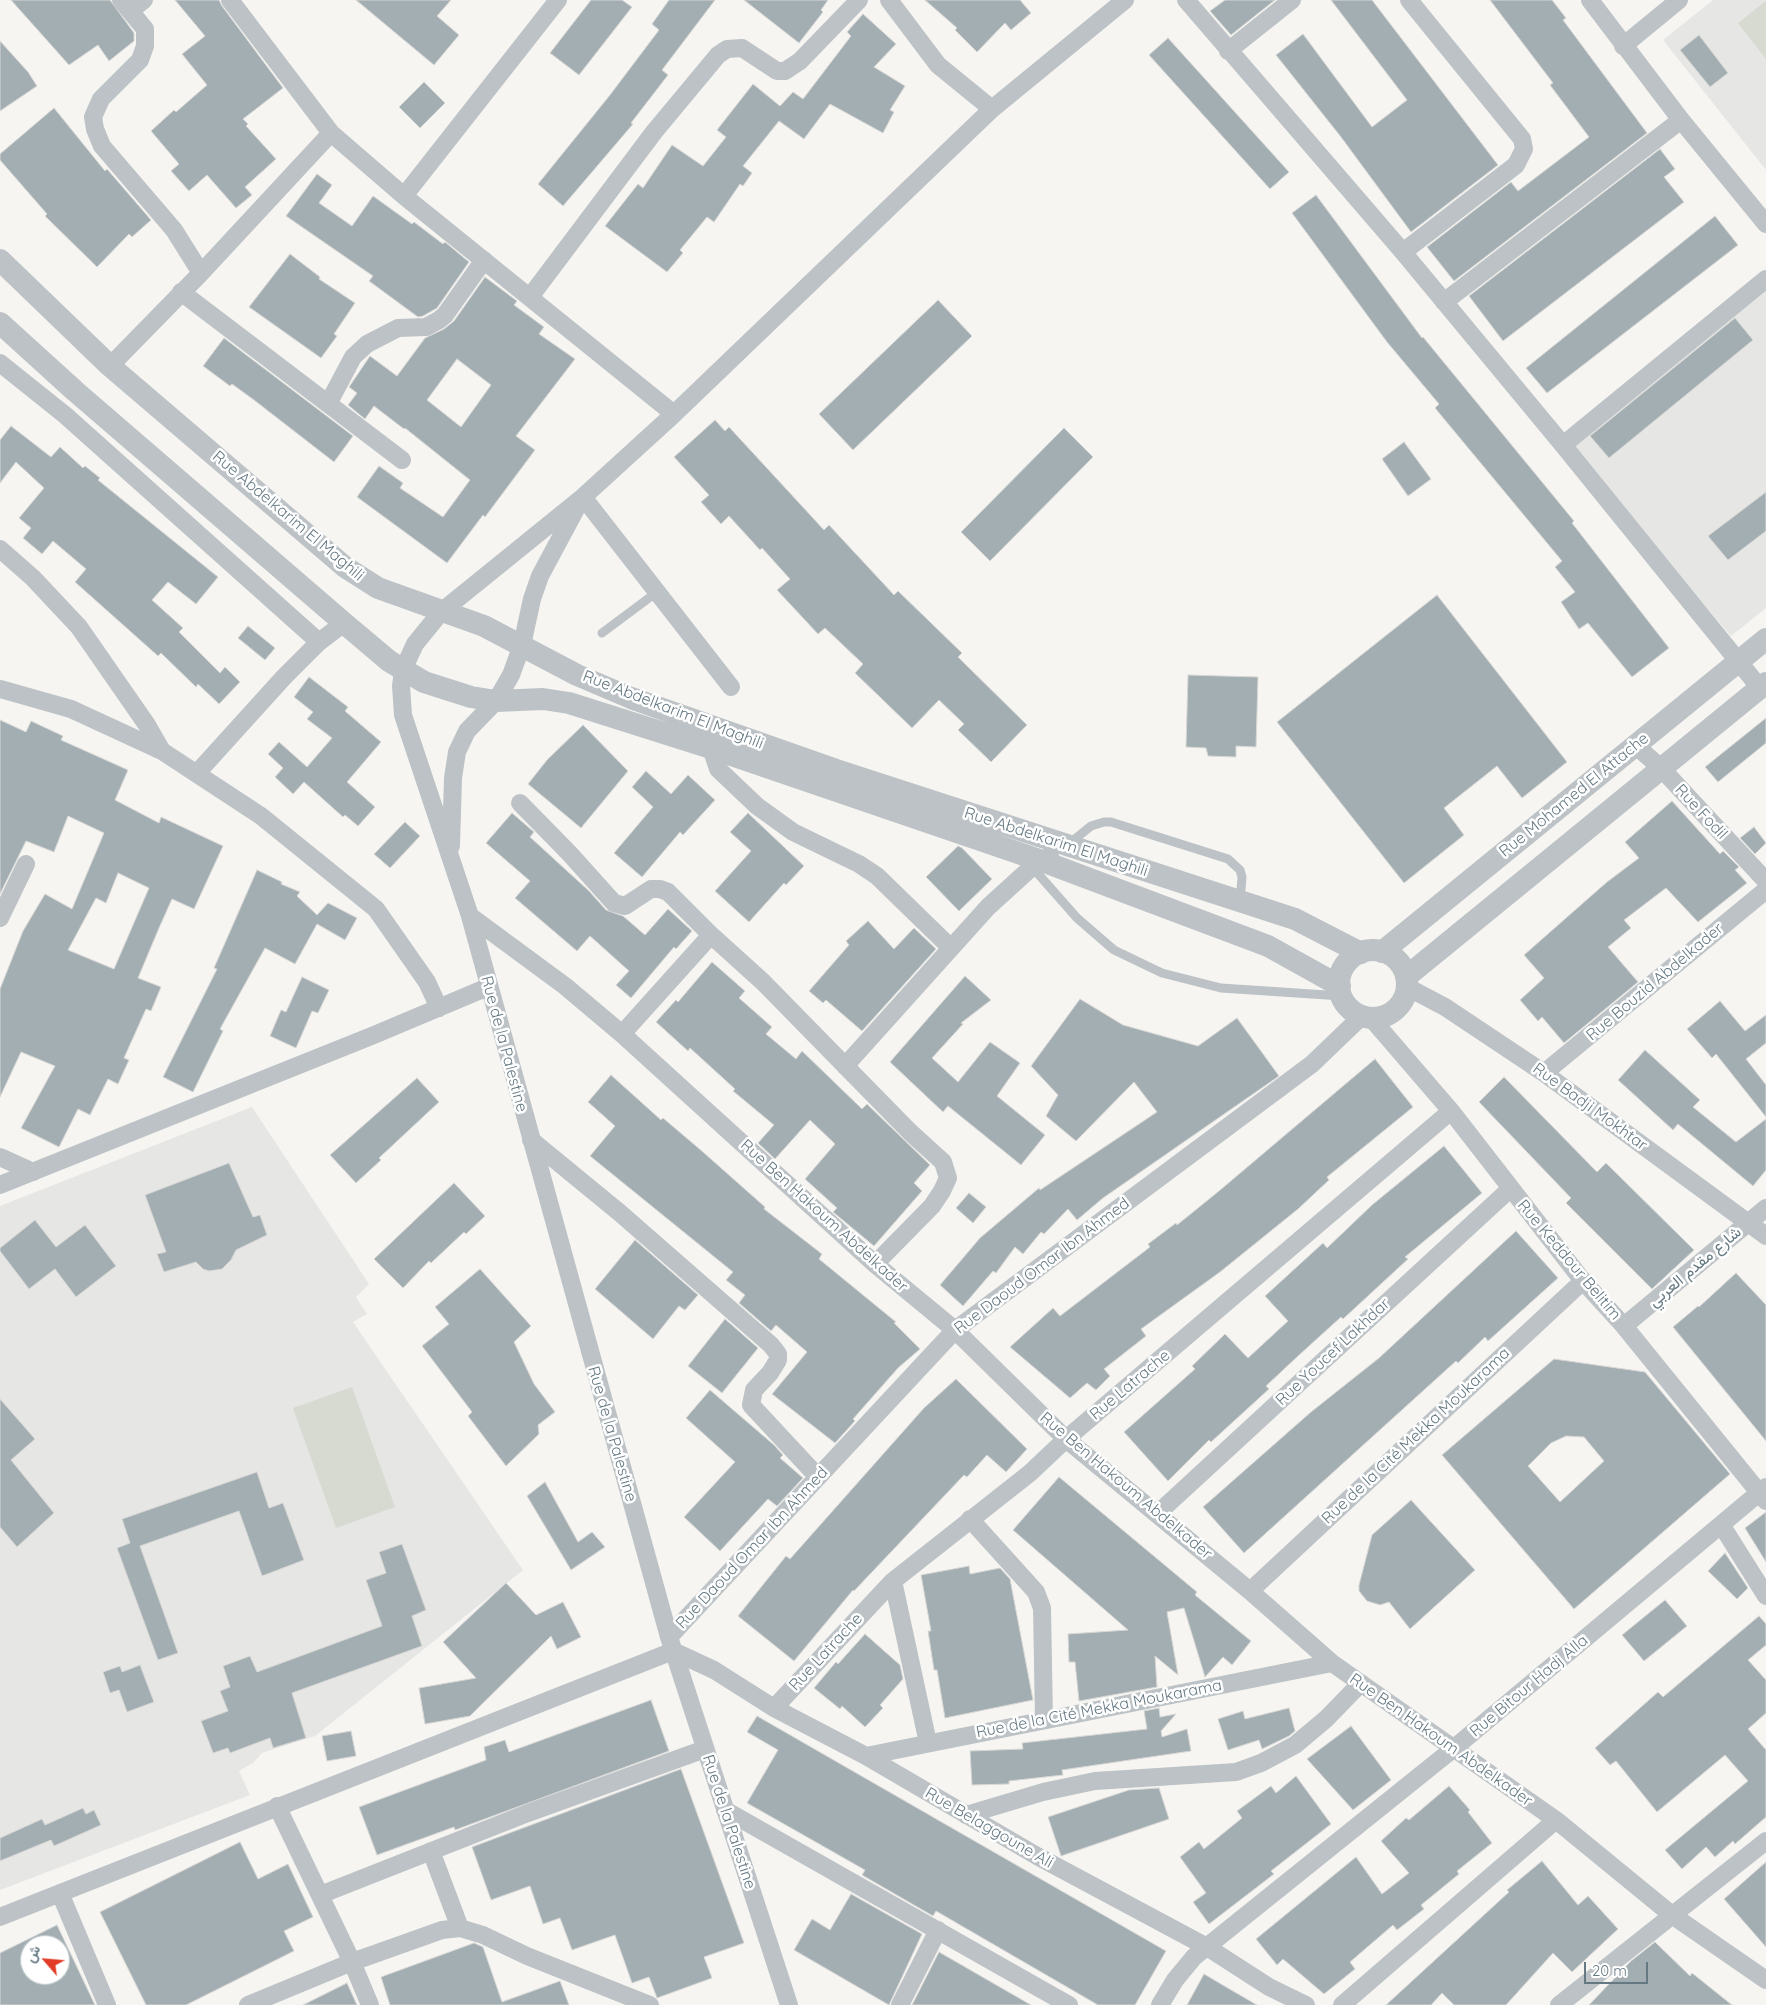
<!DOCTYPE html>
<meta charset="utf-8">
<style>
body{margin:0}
#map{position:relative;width:1766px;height:2005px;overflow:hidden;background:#f6f5f2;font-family:Quicksand,Vazirmatn,sans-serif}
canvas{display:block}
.north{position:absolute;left:20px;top:1935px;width:50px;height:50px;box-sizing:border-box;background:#fff;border:1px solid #c1c9cd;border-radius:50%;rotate:297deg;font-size:14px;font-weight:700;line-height:20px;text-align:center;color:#657983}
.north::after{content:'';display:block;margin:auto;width:18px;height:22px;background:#e03c27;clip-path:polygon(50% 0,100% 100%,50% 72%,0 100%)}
.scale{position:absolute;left:1584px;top:1962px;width:64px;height:22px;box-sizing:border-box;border:2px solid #657983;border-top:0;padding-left:6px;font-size:15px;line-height:18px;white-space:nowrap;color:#657983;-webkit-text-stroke:4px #fff;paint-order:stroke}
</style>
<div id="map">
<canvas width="1766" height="2005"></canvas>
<div class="north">ش</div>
<div class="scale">20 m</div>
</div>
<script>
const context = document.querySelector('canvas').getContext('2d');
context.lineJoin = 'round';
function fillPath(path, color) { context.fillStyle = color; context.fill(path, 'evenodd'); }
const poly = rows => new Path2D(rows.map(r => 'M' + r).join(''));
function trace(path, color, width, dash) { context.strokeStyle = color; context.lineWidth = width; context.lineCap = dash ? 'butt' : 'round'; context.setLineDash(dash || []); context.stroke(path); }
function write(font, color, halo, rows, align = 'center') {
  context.font = font + ' Quicksand,Vazirmatn,sans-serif'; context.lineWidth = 5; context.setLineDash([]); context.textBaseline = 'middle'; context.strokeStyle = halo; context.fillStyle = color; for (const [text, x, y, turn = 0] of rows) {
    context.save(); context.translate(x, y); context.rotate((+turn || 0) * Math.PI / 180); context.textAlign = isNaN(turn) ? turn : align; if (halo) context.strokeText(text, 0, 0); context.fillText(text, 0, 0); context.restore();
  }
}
fillPath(poly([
 [1713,0,1766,0,1766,170,1663,40],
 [1766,287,1766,608,1731,636,1568,444],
 [252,1107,369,1284,356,1297,367,1314,353,1322,523,1570,315,1736,262,1753,253,1763,239,1771,250,1795,0,1890,0,1206]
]), '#e6e7e5');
fillPath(poly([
 [1766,1,1766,59,1738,23],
 [352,1387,395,1507,336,1528,293,1408]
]), '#d6dad1');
const building = poly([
 [11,0,110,0,134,33,134,41,109,61,98,45,69,65,11,0],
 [175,0,219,0,222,6,283,88,243,119,248,124,246,126,276,159,245,187,252,195,236,208,207,175,189,191,171,171,179,164,151,131,174,110,176,112,207,85,182,54,205,36,175,0],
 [356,0,451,0,437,16,459,35,434,65,356,0],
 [591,0,622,0,632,7,579,75,550,53,591,0],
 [669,0,715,0,662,70,668,75,631,123,633,124,563,206,538,184,610,95,659,30,652,24,669,0],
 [744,0,828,0,821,10,823,12,799,43,744,0],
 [925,0,1020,0,1031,13,1011,30,1005,23,977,52,955,30,957,28,925,0],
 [1225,0,1275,0,1231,35,1210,11,1225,0],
 [1331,0,1372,0,1498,165,1411,232,1341,137,1276,55,1303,34,1372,127,1407,100,1331,0],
 [1490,0,1552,0,1566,18,1563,20,1647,133,1454,281,1427,247,1511,182,1518,191,1589,137,1550,85,1553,83,1490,0],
 [863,14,896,44,874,67,905,86,890,110,894,112,883,133,830,104,804,139,779,121,743,166,752,173,743,186,740,184,714,222,707,217,680,250,683,253,667,272,605,226,638,184,643,188,672,145,703,166,726,137,717,130,753,84,780,106,793,92,803,99,851,36,847,32,863,14],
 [1699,35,1728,73,1710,87,1680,50,1699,35],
 [1168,38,1289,172,1270,189,1149,55,1168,38],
 [0,41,28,72,37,86,0,111,0,41],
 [424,82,445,103,420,128,399,107,424,82],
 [54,108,105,171,107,169,151,220,132,237,129,234,97,267,45,216,47,214,0,160,0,154,54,108],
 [1660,149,1675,169,1664,177,1684,202,1503,341,1469,296,1660,149],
 [317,174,332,185,319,203,352,226,373,196,412,224,414,222,443,244,445,242,469,262,437,308,423,316,418,317,369,281,373,276,286,216,317,174],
 [1316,195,1422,338,1423,337,1574,521,1572,523,1669,648,1632,677,1588,623,1579,629,1561,602,1575,592,1555,567,1562,561,1435,408,1439,404,1387,342,1292,213,1316,195],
 [1715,216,1738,245,1547,393,1526,368,1715,216],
 [290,254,320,277,319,279,355,303,334,334,337,336,321,358,249,307,290,254],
 [485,277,517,301,514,305,544,327,539,334,575,359,516,436,535,450,485,517,483,515,447,563,357,497,379,466,403,483,400,488,443,517,470,480,405,428,404,429,374,406,365,419,348,405,357,393,349,387,370,356,397,376,425,338,444,329,454,321,485,277],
 [457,359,491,385,461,427,427,400,457,359],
 [938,300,972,336,853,450,819,414,938,300],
 [1735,318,1753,340,1609,458,1590,436,1735,318],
 [224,338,353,436,334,462,254,400,232,384,230,386,203,366,224,338],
 [715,420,725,431,729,427,824,530,829,525,894,595,898,591,962,653,958,657,1027,725,991,762,958,730,964,724,939,700,912,728,855,673,863,664,825,628,818,634,777,590,790,579,762,548,760,550,729,516,721,524,701,502,709,495,674,457,715,420],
 [11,426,51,457,60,447,83,468,85,466,100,478,98,480,218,577,196,604,168,582,152,600,183,628,179,632,220,673,225,667,240,682,219,704,198,684,196,687,161,653,158,656,75,582,86,569,53,541,42,554,23,538,31,528,19,518,44,488,16,462,0,483,0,440,11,426],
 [1064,428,1093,457,990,561,961,532,1064,428],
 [1404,442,1431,479,1408,496,1382,459,1404,442],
 [1766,492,1766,531,1728,560,1708,536,1766,492],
 [1437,595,1567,762,1522,798,1497,766,1444,808,1464,835,1404,883,1277,722,1437,595],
 [248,626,275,648,265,660,238,638,248,626],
 [1188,675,1258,677,1256,747,1236,746,1236,757,1208,756,1206,748,1186,747,1188,675],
 [309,677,348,707,345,711,381,742,347,782,375,807,358,826,345,815,343,817,304,782,293,794,275,777,283,768,268,754,279,742,307,767,332,738,307,719,313,712,294,697,309,677],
 [1766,718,1766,743,1718,782,1705,767,1766,718],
 [0,720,26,732,31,721,63,736,61,740,128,770,115,800,159,823,161,817,223,846,194,909,172,899,159,928,138,978,161,987,151,1011,146,1009,124,1058,129,1060,118,1084,108,1079,90,1115,78,1109,59,1147,21,1128,55,1066,21,1052,0,1097,0,989,23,931,45,894,72,909,104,833,68,816,54,852,26,841,0,894,0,720],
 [118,873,149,888,114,969,68,950,96,898,106,903,118,873],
 [583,725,628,771,581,828,528,784,547,760,583,725],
 [646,771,671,794,688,775,715,800,683,835,680,832,642,877,614,853,653,807,632,787,646,771],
 [1672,801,1720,854,1723,851,1739,867,1735,870,1747,883,1698,922,1666,888,1624,920,1631,928,1608,947,1638,982,1564,1043,1542,1017,1538,1021,1520,1000,1544,978,1524,955,1607,882,1639,858,1625,842,1672,801],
 [512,813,534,832,530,837,589,891,606,910,623,916,645,935,668,909,692,931,676,949,674,947,631,998,616,985,629,971,590,936,577,951,515,898,530,881,486,843,512,813],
 [748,813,804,866,786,885,784,883,749,922,715,891,751,851,730,832,748,813],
 [405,822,420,836,390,868,374,854,405,822],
 [1754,827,1766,843,1755,854,1740,838,1754,827],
 [958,846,962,848,992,879,959,911,926,877,958,846],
 [257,870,282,882,281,884,300,892,297,896,317,915,328,903,357,918,345,940,317,924,295,964,265,948,220,1029,223,1031,193,1092,163,1077,217,969,214,968,257,870],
 [868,921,894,949,914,928,936,949,862,1031,826,1000,823,1003,809,991,849,945,846,941,868,921],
 [712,962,745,991,739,998,772,1027,766,1034,796,1059,802,1051,862,1109,867,1104,930,1165,914,1183,922,1191,874,1246,833,1212,837,1208,805,1179,835,1144,810,1120,775,1159,758,1143,774,1125,733,1091,735,1089,690,1048,688,1051,656,1022,676,1000,678,1002,712,962],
 [965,976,991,1000,961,1023,963,1024,932,1058,958,1082,990,1042,1020,1063,997,1096,1045,1135,1021,1165,948,1106,943,1112,890,1062,965,976],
 [302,977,329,990,318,1013,312,1011,296,1048,270,1036,281,1010,286,1012,302,977],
 [1080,999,1123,1025,1198,1046,1237,1018,1279,1076,1103,1198,1077,1220,1068,1209,1044,1234,1041,1232,1023,1254,1015,1247,996,1273,993,1271,963,1306,940,1285,980,1238,1039,1188,1040,1190,1157,1112,1134,1082,1076,1141,1046,1116,1058,1095,1031,1066,1080,999],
 [1720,1001,1745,1031,1766,1015,1766,1043,1746,1059,1766,1085,1766,1117,1716,1054,1712,1058,1687,1029,1720,1001],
 [1645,1050,1700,1100,1693,1107,1736,1142,1766,1119,1766,1170,1753,1186,1678,1124,1673,1130,1618,1080,1645,1050],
 [1375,1059,1413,1107,1327,1177,1329,1180,1298,1209,1220,1272,1141,1329,1146,1336,1104,1369,1110,1376,1096,1390,1087,1383,1070,1398,1010,1347,1053,1308,1060,1316,1150,1247,1148,1244,1176,1223,1177,1225,1219,1191,1375,1059],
 [611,1075,661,1120,663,1118,703,1152,765,1207,764,1209,822,1254,819,1259,896,1322,894,1323,920,1349,898,1368,853,1419,855,1421,835,1443,772,1394,807,1352,776,1325,771,1331,739,1303,745,1295,726,1280,733,1272,590,1156,615,1126,588,1102,611,1075],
 [1504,1077,1597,1172,1606,1163,1694,1250,1652,1289,1566,1203,1571,1198,1479,1102,1504,1077],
 [417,1078,439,1102,379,1158,381,1160,356,1183,330,1155,417,1078],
 [1444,1146,1482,1193,1405,1257,1408,1259,1343,1319,1341,1317,1298,1356,1266,1386,1269,1389,1211,1442,1209,1440,1168,1481,1124,1432,1195,1369,1192,1366,1225,1334,1248,1358,1288,1321,1265,1296,1323,1243,1327,1248,1372,1205,1444,1146],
 [229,1163,253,1217,260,1215,267,1235,236,1250,231,1260,222,1269,209,1271,203,1269,196,1262,164,1272,157,1254,166,1252,145,1195,229,1163],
 [454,1183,485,1216,466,1234,464,1232,431,1263,429,1261,403,1288,374,1259,454,1183],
 [969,1193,986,1207,973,1223,956,1208,969,1193],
 [35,1220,56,1247,85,1225,116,1266,76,1297,55,1269,29,1289,0,1251,0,1248,35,1220],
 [1516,1231,1558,1278,1488,1341,1485,1337,1458,1363,1456,1361,1244,1553,1203,1507,1311,1412,1379,1358,1516,1231],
 [635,1240,698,1295,685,1310,679,1306,653,1339,595,1289,635,1240],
 [480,1269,531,1326,514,1342,534,1384,555,1412,538,1425,539,1434,506,1466,468,1416,472,1412,422,1346,449,1324,435,1307,480,1269],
 [1736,1273,1766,1305,1766,1441,1673,1327,1698,1306,1699,1307,1736,1273],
 [725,1319,758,1348,722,1393,688,1366,725,1319],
 [1554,1359,1645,1372,1730,1474,1574,1609,1442,1455,1554,1359],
 [1566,1436,1584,1437,1604,1461,1560,1502,1528,1466,1551,1443,1566,1436],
 [956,1379,1027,1449,1006,1472,987,1455,967,1477,964,1475,854,1591,853,1590,794,1661,738,1616,786,1556,790,1559,924,1408,956,1379],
 [710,1390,774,1445,783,1455,780,1458,803,1478,777,1506,768,1499,720,1551,684,1517,735,1462,686,1418,710,1390],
 [0,1399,35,1439,11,1460,54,1513,17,1547,0,1527,0,1399],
 [257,1472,269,1508,283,1503,304,1560,262,1576,239,1511,140,1546,178,1653,158,1660,117,1548,130,1543,122,1519,257,1472],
 [1059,1477,1197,1592,1195,1595,1251,1641,1232,1665,1223,1657,1205,1677,1184,1608,1167,1612,1178,1675,1155,1656,1157,1687,1079,1701,1075,1662,1069,1662,1068,1634,1128,1630,1013,1530,1059,1477],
 [545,1482,578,1542,592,1532,605,1547,571,1570,527,1496,545,1482],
 [1411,1500,1475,1570,1410,1629,1389,1602,1380,1605,1367,1601,1359,1591,1359,1585,1372,1535,1411,1500],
 [1766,1512,1766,1562,1745,1528,1766,1512],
 [402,1544,426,1610,412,1616,422,1646,292,1693,306,1738,273,1748,270,1738,230,1753,228,1748,213,1753,201,1721,228,1711,220,1691,230,1687,223,1666,250,1656,257,1672,382,1626,366,1580,386,1573,379,1552,402,1544],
 [1725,1553,1748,1588,1737,1599,1708,1571,1725,1553],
 [969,1566,970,1574,1000,1568,1010,1579,1033,1700,945,1718,937,1670,934,1670,928,1631,931,1631,921,1575,969,1566],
 [506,1583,536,1615,563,1602,581,1637,557,1649,551,1636,470,1716,425,1724,419,1688,476,1678,443,1642,506,1583],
 [1665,1600,1687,1626,1644,1661,1622,1635,1665,1600],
 [1759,1616,1766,1624,1766,1645,1748,1660,1766,1680,1766,1713,1748,1729,1766,1750,1766,1817,1735,1844,1733,1841,1715,1857,1706,1847,1682,1869,1665,1850,1748,1781,1725,1755,1657,1812,1616,1761,1610,1765,1595,1748,1658,1692,1663,1697,1759,1616],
 [865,1634,900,1665,903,1679,880,1705,883,1708,865,1727,842,1706,840,1709,814,1688,836,1662,838,1664,865,1634],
 [140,1665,154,1702,127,1712,119,1690,110,1693,103,1672,120,1666,122,1672,140,1665],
 [651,1700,669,1751,455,1830,454,1827,377,1855,359,1807,486,1760,484,1747,505,1740,509,1752,651,1700],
 [1159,1708,1160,1717,1176,1714,1161,1731,1162,1737,1187,1729,1191,1751,1062,1770,1063,1775,1009,1781,1009,1784,972,1785,970,1751,1023,1749,1022,1743,1147,1729,1144,1711,1159,1708],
 [1289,1708,1295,1731,1289,1736,1262,1749,1259,1740,1228,1750,1218,1719,1243,1711,1245,1719,1289,1708],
 [757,1716,1166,1951,1135,2005,1098,2005,936,1911,933,1916,862,1875,865,1870,747,1803,778,1750,747,1732,757,1716],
 [1351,1726,1391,1780,1353,1810,1307,1759,1351,1726],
 [351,1731,356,1756,327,1761,322,1736,351,1731],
 [681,1769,744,1943,704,1957,712,1978,657,1998,649,1977,632,1983,615,1935,572,1950,560,1918,543,1924,530,1886,491,1900,472,1847,681,1769],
 [1296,1776,1331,1824,1271,1871,1274,1874,1209,1924,1193,1902,1206,1893,1180,1857,1199,1842,1204,1849,1242,1818,1237,1811,1271,1786,1276,1793,1296,1776],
 [1449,1786,1470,1810,1468,1812,1492,1843,1457,1871,1459,1874,1421,1905,1424,1909,1397,1930,1393,1925,1350,1962,1355,1969,1324,1994,1283,1959,1277,1965,1256,1939,1356,1857,1382,1894,1409,1873,1381,1841,1406,1818,1409,1820,1449,1786],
 [1159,1788,1169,1819,1061,1856,1048,1817,1129,1790,1159,1788],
 [83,1808,86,1814,94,1810,101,1825,54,1846,51,1840,0,1861,0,1838,42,1819,45,1825,83,1808],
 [240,1842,258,1879,288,1864,313,1917,284,1931,294,1951,186,2005,146,2005,100,1912,240,1842],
 [1542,1861,1578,1905,1588,1896,1618,1929,1572,1972,1553,1953,1506,2005,1454,2005,1442,1993,1431,2005,1386,2005,1509,1892,1507,1890,1542,1861],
 [1766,1862,1766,1947,1724,1899,1766,1862],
 [851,1894,922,1934,889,2005,794,1950,812,1919,830,1930,851,1894],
 [57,1925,95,2005,0,2005,0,1953,57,1925],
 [30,1945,60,1945,60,1975,30,1975,30,1945],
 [1655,1942,1690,1976,1692,1973,1732,2005,1589,2005,1631,1961,1655,1942],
 [474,1943,483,1947,502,2002,560,1981,569,2005,390,2005,381,1977,474,1943],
 [939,1952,1031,2005,912,2005,939,1952],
 [1204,1974,1226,1987,1257,2005,1187,2005,1204,1974],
 [347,1983,357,2005,303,2005,347,1983]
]);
fillPath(building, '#a3aeb2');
trace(building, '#d7d7d5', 1);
trace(poly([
 [602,633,657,592],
 [1070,843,1091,826,1104,822,1111,822,1228,859,1240,870,1242,877,1240,902],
 [1032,867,1077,918,1114,950,1162,973,1221,988,1342,996]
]), '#bcc2c5', 9);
trace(poly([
 [121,0,145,29,145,46,140,60,101,99,93,117,95,129,102,146,174,230,201,273],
 [230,0,331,133,404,196,674,414],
 [889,0,938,65,992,109],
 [1186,0,1403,252,1563,445,1760,688],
 [1590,0,1681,120,1766,224],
 [130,11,144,0],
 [1623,46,1679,0],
 [1228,51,1292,0],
 [404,196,558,0],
 [1403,252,1516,165,1524,149,1522,139,1409,0],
 [181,292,402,460],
 [530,297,654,132,718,55,727,49,742,48,777,71,785,71,800,61,859,0],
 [1444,302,1681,120],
 [0,363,65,415,319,642],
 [110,366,201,273,331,133],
 [328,404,353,357,367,344,398,328,426,327,439,320,445,315,484,260],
 [1563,445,1766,279],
 [583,497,731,687],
 [0,549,33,578,79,627,147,725,162,751],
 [0,689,71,709,162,751,261,816,376,909,427,982,439,1008],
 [1635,745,1661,768,1766,881],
 [711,748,718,769,757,806,793,832,859,864,877,876,951,948],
 [197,773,284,677,319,642,344,623],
 [520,803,570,854,614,903,625,906,651,889,660,889,668,892,711,935],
 [451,846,453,778,457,752,467,731,496,701,511,675,522,645,532,599,540,576,577,507],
 [470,916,565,986,622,1034,875,1264,955,1330,1066,1439,1250,1591,1332,1663,1556,1820,1672,1915,1766,1980],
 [0,918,26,864],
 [1407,987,1445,1007,1544,1073,1766,1236],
 [1371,1018,1451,1111,1583,1281,1624,1326,1766,1501],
 [622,1034,711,935,763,982,910,1132,943,1162,948,1178,942,1191,932,1206,875,1264],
 [845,1066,988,907,1032,867,1050,856],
 [1544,1073,1766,890],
 [531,1140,620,1213,771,1345,778,1354,778,1360,770,1373,754,1390,751,1405,818,1477],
 [0,1157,33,1172],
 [0,1185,374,1035,488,987],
 [1624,1326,1766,1208],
 [1157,1514,1510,1189],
 [970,1519,1036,1592,1042,1608,1044,1720],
 [1722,1526,1766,1596],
 [893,1581,928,1743],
 [1250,1591,1583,1281],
 [669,1637,955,1330,1312,1064,1362,1016],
 [673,1651,714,1670,774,1708,866,1756,1037,1856,1207,1947,1269,1987,1306,2005],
 [774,1708,893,1581,1030,1473,1066,1439,1451,1111],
 [866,1756,1332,1663],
 [277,1806,352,1962,370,2005],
 [725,1810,1069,2005],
 [966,1815,1043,1792,1095,1781,1236,1772,1261,1763,1295,1745,1326,1719,1361,1683],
 [431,1851,460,1928],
 [60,1893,107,2005],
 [320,1895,528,1813,705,1749],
 [0,1917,673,1651],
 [248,2005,352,1962,442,1930,460,1928,483,1935,527,1956,650,2005],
 [789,2005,669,1637,470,916,403,715,401,686,403,670,415,644,441,612,583,497,674,414,992,109,1125,0],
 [900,2005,938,1930],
 [1160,2005,1175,1980,1194,1957,1453,1749,1766,1487],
 [1342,2005,1556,1820],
 [1559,2005,1766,1841]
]), '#bcc2c5', 18);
trace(poly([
 [0,260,110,366,345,567,378,588,484,626,577,675,631,698,836,770,1295,919,1361,953],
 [0,323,75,391,344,623,389,661,424,682,471,697,496,701,543,699,569,703,711,748,1042,861,1268,946,1340,986],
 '1339 984a34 34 0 1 1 68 0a34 34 0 1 1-68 0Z',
 [1382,952,1766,639],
 [1406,977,1766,683]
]), '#bcc2c5', 22);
write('16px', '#657983', '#fff', [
 ["Rue Abdelkarim El Maghili",288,516,40],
 ["Rue Abdelkarim El Maghili",673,710,21],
 ["Rue Mohamed El Attache",1574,795,-39],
 ["Rue Fodil",1701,812,47],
 ["Rue Abdelkarim El Maghili",1056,842,18],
 ["Rue Bouzid Abdelkader",1655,982,-40],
 ["Rue de la Palestine",504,1044,75],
 ["Rue Badji Mokhtar",1590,1107,36],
 ["Rue Ben Hakoum Abdelkader",824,1216,42],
 ["Rue Keddour Belitim",1569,1260,50],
 ["Rue Daoud Omar Ibn Ahmed",1042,1266,-37],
 ["شارع مقدم العربي",1695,1267,-40],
 ["Rue Youcef Lakhdar",1333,1352,-43],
 ["Rue Latrache",1130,1385,-40],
 ["Rue de la Palestine",612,1434,74],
 ["Rue de la Cité Mekka Moukarama",1416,1436,-43],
 ["Rue Ben Hakoum Abdelkader",1126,1486,40],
 ["Rue Daoud Omar Ibn Ahmed",752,1548,-47],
 ["Rue Latrache",826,1652,-47],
 ["Rue Bitour Hadj Alla",1529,1686,-40],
 ["Rue de la Cité Mekka Moukarama",1099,1709,-11],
 ["Rue Ben Hakoum Abdelkader",1441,1740,35],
 ["Rue de la Palestine",729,1822,72],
 ["Rue Belaggoune Ali",989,1828,30]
]);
</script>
